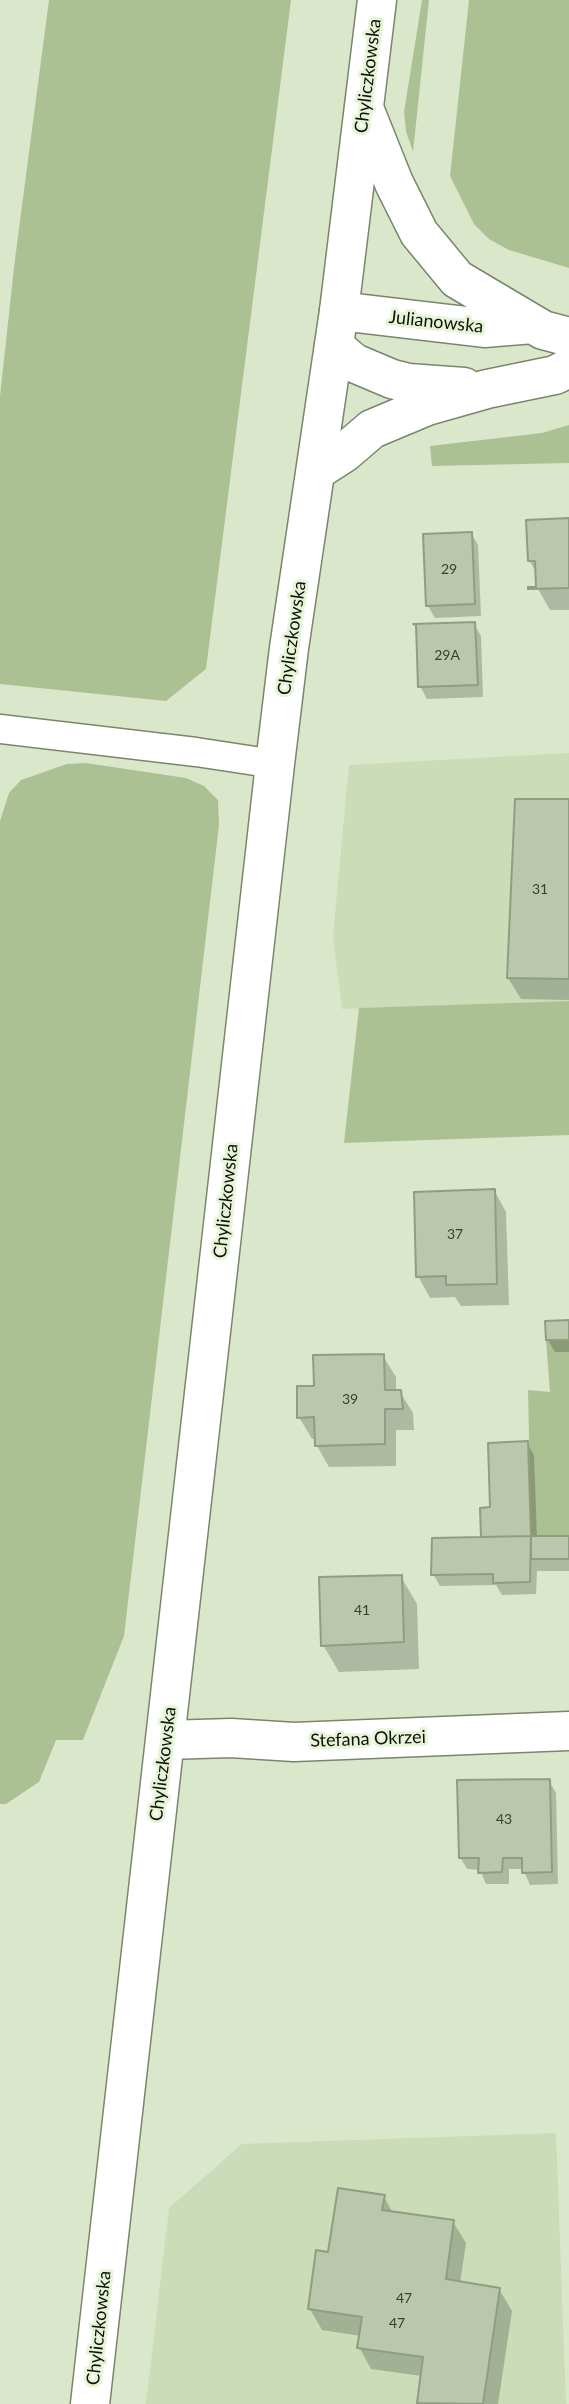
<!DOCTYPE html>
<style>
body{margin:0}
canvas{display:block;background:#dae7cb}
</style>
<canvas width="569" height="2404"></canvas>
<script>
const context = document.querySelector('canvas').getContext('2d');
context.lineJoin = 'round';
function fillPath(path, color) { context.fillStyle = color; context.fill(path, 'evenodd'); }
const poly = rows => new Path2D(rows.map(r => 'M' + r).join(''));
function trace(path, color, width, dash) { context.strokeStyle = color; context.lineWidth = width; context.lineCap = dash ? 'butt' : 'round'; context.setLineDash(dash || []); context.stroke(path); }
function write(font, color, halo, rows, align = 'center') {
  context.font = font + ' Lato,sans-serif'; context.lineWidth = 6; context.setLineDash([]); context.textBaseline = 'middle'; context.strokeStyle = halo; context.fillStyle = color; for (const [text, x, y, turn = 0] of rows) {
    context.save(); context.translate(x, y); context.rotate((+turn || 0) * Math.PI / 180); context.textAlign = isNaN(turn) ? turn : align; if (halo) context.strokeText(text, 0, 0); context.fillText(text, 0, 0); context.restore();
  }
}
fillPath(poly([
 [569,753,569,1001,342,1009,333,937,349,765],
 [556,2133,566,2404,146,2404,169,2208,242,2144]
]), '#cbdcb9');
fillPath(poly([
 [49,0,291,0,206,669,166,701,0,684,0,396,15,259],
 [422,0,429,0,413,152,406,131,404,112],
 [469,0,569,0,569,268,509,250,489,239,474,224,450,176],
 [569,425,569,463,432,466,430,446,542,433],
 [86,763,186,778,204,786,218,800,219,825,124,1636,83,1740,56,1740,39,1782,6,1804,0,1804,0,821,9,793,21,780,67,764],
 [569,1001,569,1135,344,1143,359,1008],
 [546,1340,569,1340,569,1535,531,1535,528,1390,550,1392]
]), '#acc193');
fillPath(poly([
 [569,520,569,610,550,610,538,589,537,574,529,560],
 [471,533,478,545,481,616,435,618,428,606],
 [474,624,481,636,483,697,427,699,420,686],
 [569,801,569,1000,521,999,508,978],
 [494,1190,506,1212,509,1305,461,1306,455,1297,430,1298,418,1276],
 [569,1322,569,1352,555,1352,548,1340],
 [383,1356,396,1377,396,1392,400,1392,413,1413,414,1430,396,1430,396,1466,329,1467,317,1446,317,1438,312,1439,299,1417,315,1388],
 [527,1443,534,1455,537,1538,569,1538,569,1571,537,1571,536,1594,502,1595,496,1585,440,1586,433,1574,483,1539,482,1509,491,1509],
 [401,1577,417,1604,419,1669,339,1672,323,1645],
 [549,1781,556,1793,558,1884,530,1885,523,1869,509,1869,509,1884,486,1884,480,1870,467,1869,460,1857],
 [384,2197,393,2213,453,2222,466,2243,460,2283,499,2289,512,2311,498,2404,419,2404,422,2376,371,2369,359,2347,361,2336,322,2330,310,2309,330,2255]
]), '#0003');
const building = poly([
 [569,518,569,588,528,589,528,587,536,587,535,561,528,561,526,520,569,518],
 [472,532,475,604,426,606,423,534,472,532],
 [475,622,478,685,418,687,416,625,413,624,475,622],
 [515,799,569,799,569,979,507,978,515,799],
 [495,1189,497,1284,446,1285,446,1276,416,1277,414,1192,495,1189],
 [569,1320,569,1340,546,1340,545,1321,569,1320],
 [384,1354,385,1390,401,1390,403,1409,385,1409,385,1444,315,1446,314,1417,297,1418,297,1386,314,1386,313,1355,384,1354],
 [528,1441,531,1536,481,1537,480,1508,490,1507,488,1443,528,1441],
 [531,1536,569,1536,569,1559,531,1559,531,1536],
 [531,1536,530,1582,493,1583,493,1574,431,1575,432,1538,531,1536],
 [402,1575,404,1642,321,1646,319,1577,402,1575],
 [550,1779,552,1872,522,1873,522,1858,503,1858,502,1872,478,1873,479,1858,459,1858,457,1780,550,1779],
 [338,2188,385,2195,382,2210,454,2220,446,2279,500,2288,483,2404,417,2403,423,2357,357,2348,362,2317,308,2309,316,2250,328,2252,338,2188]
]);
fillPath(building, '#bac7ab');
trace(building, '#909d82', 2);
const service = poly([
 [0,729,196,752,275,764]
]);
const minor = poly([
 [364,108,394,183,419,233,457,279,543,330,569,337],
 [339,311,484,328,533,324],
 [334,346,354,363,392,379,408,383,464,387],
 [316,471,344,453,372,429,427,406,487,389,555,375,569,368],
 [166,1740,231,1738,294,1742,569,1731]
]);
const tertiary = poly([
 [90,2404,275,764,289,648,339,311,377,0]
]);
trace(service, '#7a866c', 31);
trace(minor, '#7a866c', 41);
trace(tertiary, '#7a866c', 41);
trace(service, '#fff', 28);
trace(minor, '#fff', 38);
trace(tertiary, '#fff', 38);
write('14px', '#393f32', null, [
 ["29",449,569],
 ["29A",447,655],
 ["31",540,889],
 ["37",455,1234],
 ["39",350,1399],
 ["41",362,1610],
 ["43",504,1819],
 ["47",404,2298],
 ["47",397,2323]
]);
write('18px', '#0e1209', '#e7f4d8', [
 ["Chyliczkowska",368,76,-83],
 ["Julianowska",436,322,6],
 ["Chyliczkowska",292,638,-82],
 ["Chyliczkowska",226,1201,-84],
 ["Stefana Okrzei",368,1739,-2],
 ["Chyliczkowska",163,1764,-83],
 ["Chyliczkowska",99,2328,-84]
]);
</script>
